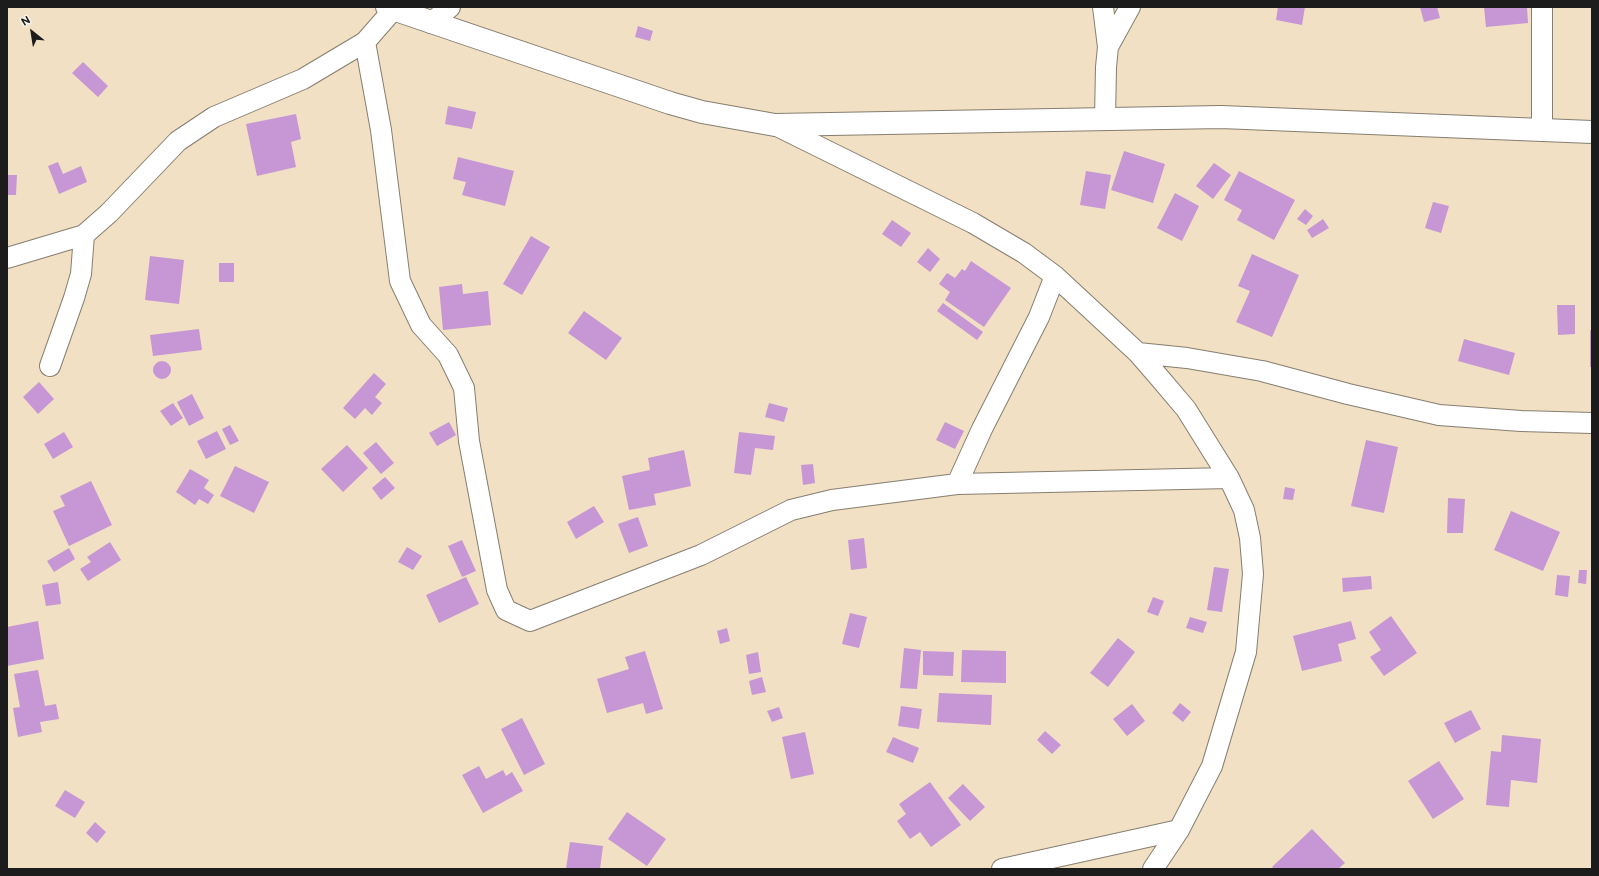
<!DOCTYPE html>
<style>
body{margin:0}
#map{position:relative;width:1599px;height:876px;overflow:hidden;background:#f1e0c3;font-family:"Balsamiq Sans",sans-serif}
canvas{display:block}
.frame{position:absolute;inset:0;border:8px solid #1c1c1c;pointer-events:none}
.north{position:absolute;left:12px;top:12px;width:40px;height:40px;-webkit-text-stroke:3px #f7f3e8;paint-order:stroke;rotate:330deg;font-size:11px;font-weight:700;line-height:16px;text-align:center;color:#1c1c1c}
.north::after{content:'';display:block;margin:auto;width:14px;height:18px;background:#1c1c1c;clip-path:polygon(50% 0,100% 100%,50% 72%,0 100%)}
</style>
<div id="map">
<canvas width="1599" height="876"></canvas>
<div class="frame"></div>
<div class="north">N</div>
</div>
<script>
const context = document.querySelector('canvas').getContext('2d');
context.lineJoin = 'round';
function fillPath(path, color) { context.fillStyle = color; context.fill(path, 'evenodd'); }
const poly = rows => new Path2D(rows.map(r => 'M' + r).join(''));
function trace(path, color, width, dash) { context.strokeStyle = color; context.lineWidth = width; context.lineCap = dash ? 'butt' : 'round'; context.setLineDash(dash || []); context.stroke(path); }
fillPath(poly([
 [1278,7,1305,7,1302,25,1276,20],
 [1420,7,1437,7,1440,18,1424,22],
 [1484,7,1527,7,1528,23,1486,27],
 [638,26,653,31,650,41,635,37],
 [83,62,108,86,98,97,72,73],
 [448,106,476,112,472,129,445,124],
 [296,114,301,139,291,142,296,167,257,176,246,124],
 [1124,151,1165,164,1153,203,1111,190],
 [458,157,514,171,505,206,462,195,466,182,453,179],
 [58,162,63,174,81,166,87,182,59,194,48,166],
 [1214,163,1231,175,1213,199,1196,186],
 [1086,171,1111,175,1105,209,1080,205],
 [1239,171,1295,200,1274,240,1237,220,1242,210,1224,200],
 [7,175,17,175,16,195,7,195],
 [1175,193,1199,206,1182,241,1157,228],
 [1433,202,1449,206,1441,233,1425,228],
 [1305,209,1313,216,1306,225,1297,219],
 [1323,219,1329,228,1312,238,1307,230],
 [892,220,911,233,901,247,882,234],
 [531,236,550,247,522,295,503,284],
 [928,248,940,259,930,272,917,262],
 [1252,254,1299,275,1272,337,1236,322,1250,291,1238,286],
 [150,256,184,260,179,304,145,300],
 [971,261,1011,288,984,327,945,300,950,292,939,284,947,273,955,278,962,269,965,271],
 [219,263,234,263,234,282,219,282],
 [462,284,463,294,488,291,491,325,443,330,439,287],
 [943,303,983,332,977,340,937,311],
 [1557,305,1575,305,1575,334,1558,335],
 [584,311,622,338,606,360,568,333],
 [199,329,202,350,153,356,150,335],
 [1590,330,1592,330,1592,367,1590,367],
 [1464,339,1515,353,1509,375,1458,361],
 '153 370a9 9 0 1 1 18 0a9 9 0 1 1-18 0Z',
 [374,373,386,384,375,397,382,403,372,415,365,408,355,419,343,408],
 [39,382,54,399,38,414,23,397],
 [192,394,204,418,189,426,177,402],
 [173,403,183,418,171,426,160,411],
 [769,403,788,408,784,422,765,417],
 [449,422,456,435,437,446,429,433],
 [945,422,964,431,955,449,936,440],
 [230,425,239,441,230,445,222,429],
 [217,431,226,449,206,459,197,441],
 [64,432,73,447,53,459,44,444],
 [739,432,775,436,773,450,755,448,751,475,734,473],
 [1366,440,1398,447,1384,513,1351,506],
 [376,442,394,463,381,474,363,453],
 [347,445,368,468,343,492,321,469],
 [684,450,691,486,654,494,656,505,629,510,622,476,650,470,648,458],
 [813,464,815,483,803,485,801,465],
 [235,466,269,482,254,513,220,496],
 [190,469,209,480,204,488,214,495,208,504,199,499,195,505,176,492],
 [385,477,395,488,381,500,372,488],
 [91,481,112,525,69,546,53,511,65,506,60,496],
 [1285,487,1295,489,1293,500,1283,499],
 [1448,498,1465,499,1463,533,1447,533],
 [594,506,604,522,576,539,567,522],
 [1511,511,1560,532,1543,571,1494,550],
 [638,517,648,546,629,553,618,524],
 [864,538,867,568,851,570,848,540],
 [462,540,476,571,462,577,448,546],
 [110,542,121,560,88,581,80,569,91,562,87,557],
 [407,547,422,556,413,570,398,562],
 [69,548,75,559,54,572,47,561],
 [1214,567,1229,569,1222,612,1207,610],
 [1579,570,1587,570,1586,584,1578,583],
 [1557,575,1570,576,1568,597,1555,595],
 [1371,576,1372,589,1343,592,1342,578],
 [466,577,479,604,439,623,426,595],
 [58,582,61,604,46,606,42,585],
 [1153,597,1164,601,1158,616,1147,612],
 [850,613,867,617,859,648,842,644],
 [1391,616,1417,653,1384,676,1370,657,1381,650,1369,632],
 [1190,617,1207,622,1203,633,1186,628],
 [38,621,44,659,7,666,7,627],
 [1351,621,1356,639,1338,644,1342,661,1302,671,1293,636],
 [727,628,730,641,720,644,717,631],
 [1118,638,1135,652,1108,687,1090,673],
 [904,648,921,650,917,689,900,688],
 [962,650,1006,651,1006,683,961,682],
 [645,651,663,709,646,714,643,703,607,713,597,679,629,669,625,657],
 [923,651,954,652,953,676,923,675],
 [758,652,761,672,749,674,746,655],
 [38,670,45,706,56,704,59,719,40,722,42,732,18,737,13,708,20,707,14,674],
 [762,677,766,692,752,695,749,681],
 [939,693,992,695,991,725,937,722],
 [1180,703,1191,712,1183,722,1172,713],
 [1132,704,1145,721,1127,736,1113,719],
 [901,706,922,709,919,729,898,726],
 [779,707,783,718,772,722,767,711],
 [1471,710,1481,729,1455,743,1444,723],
 [522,718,545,764,524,775,501,729],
 [1045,731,1061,745,1052,754,1037,740],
 [805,732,814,774,791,779,782,737],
 [1502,735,1541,739,1537,783,1511,780,1509,807,1486,805,1491,751,1501,752],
 [893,737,919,748,913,763,886,752],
 [1439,761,1464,799,1433,819,1408,781],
 [479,766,486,779,503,770,506,776,512,772,523,791,483,813,462,775],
 [930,782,961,825,931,847,920,832,910,839,897,821,906,814,899,804],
 [963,784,985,807,970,821,948,798],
 [65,790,85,802,75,818,55,806],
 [627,812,666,839,647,866,608,839],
 [95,822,106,832,97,843,86,833],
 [1312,829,1345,863,1338,869,1274,869,1272,867],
 [570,842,603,846,600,869,566,869]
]), '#c697d4');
const minor = poly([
 [1103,7,1108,47],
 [1542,7,1542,130],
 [431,23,450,7],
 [365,42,381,130,400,281,421,325,448,355,464,388,469,441,497,590,506,610,530,621,701,555,791,510,832,500,957,484,1229,478],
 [1105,119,1106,67,1108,47,1130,7],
 [775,125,973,223,1024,253,1055,276,1138,353,1158,376,1186,409,1229,478,1244,510,1250,538,1253,574,1246,652,1212,766,1179,830,1153,869],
 [7,258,84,235,109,213,178,141,214,117,303,79,365,42,393,10],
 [1138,353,1187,358,1262,371,1348,394,1439,415,1521,421,1592,423],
 [50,366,74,298,81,274,84,235],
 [957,484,982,429,1039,317,1055,276],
 [1002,869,1179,830]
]);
const tertiary = poly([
 [387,7,670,103,702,112,775,125,1221,117,1592,132]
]);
trace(minor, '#867e70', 22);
trace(tertiary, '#867e70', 24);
trace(minor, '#fff', 20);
trace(tertiary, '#fff', 22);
</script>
